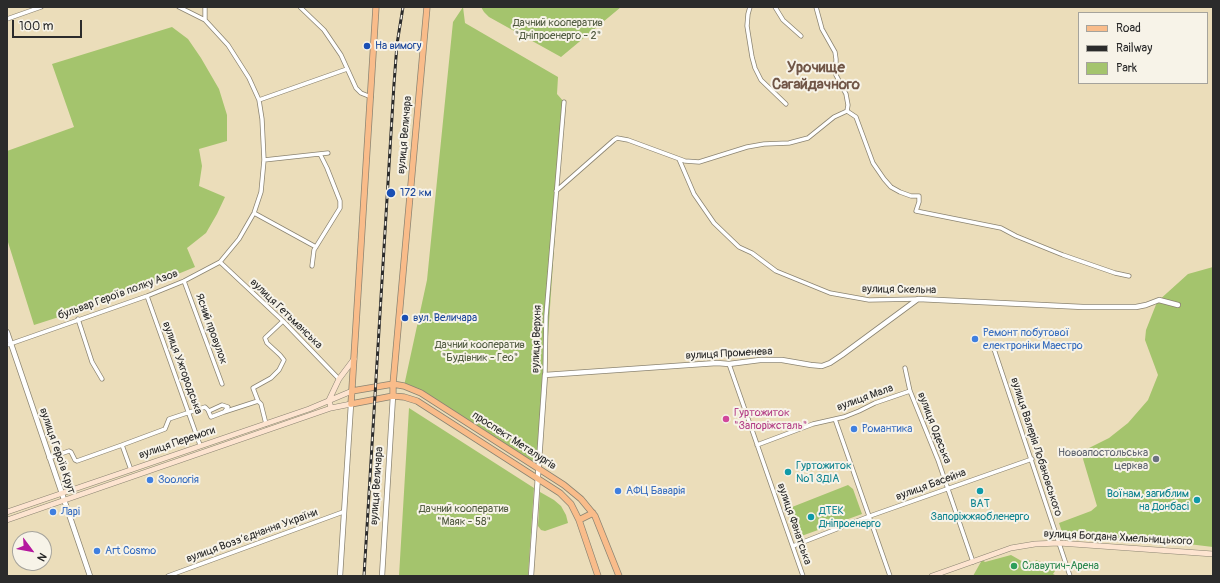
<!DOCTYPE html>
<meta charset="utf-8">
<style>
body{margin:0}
#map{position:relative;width:1220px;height:583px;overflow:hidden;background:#ebddba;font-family:Pangolin,sans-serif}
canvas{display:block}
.frame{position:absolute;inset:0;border:8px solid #2b2b2b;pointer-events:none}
.legend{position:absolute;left:1078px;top:12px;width:130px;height:72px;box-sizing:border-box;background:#f7f3e8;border:1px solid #a5a39c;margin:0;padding:5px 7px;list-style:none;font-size:12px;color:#2b2b2b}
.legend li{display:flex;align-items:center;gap:8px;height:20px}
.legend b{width:20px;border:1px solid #a5a39c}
.north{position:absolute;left:12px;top:531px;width:40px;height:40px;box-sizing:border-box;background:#f7f3e8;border:1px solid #a5a39c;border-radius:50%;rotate:122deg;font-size:11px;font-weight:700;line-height:16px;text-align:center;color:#2b2b2b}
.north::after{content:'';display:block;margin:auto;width:14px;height:18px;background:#b5179e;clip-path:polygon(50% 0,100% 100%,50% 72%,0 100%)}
.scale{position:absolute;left:12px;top:20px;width:70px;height:18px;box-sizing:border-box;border:2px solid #2b2b2b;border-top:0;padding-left:5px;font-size:12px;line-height:14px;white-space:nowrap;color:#2b2b2b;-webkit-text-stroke:3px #f7f3e8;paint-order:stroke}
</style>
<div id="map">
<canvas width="1220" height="583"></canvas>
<div class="frame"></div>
<ul class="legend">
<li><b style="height:5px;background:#f9bc8a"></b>Road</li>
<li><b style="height:5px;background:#2b2b2b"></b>Railway</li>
<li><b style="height:11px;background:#a4c46d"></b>Park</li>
</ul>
<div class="north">N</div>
<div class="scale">100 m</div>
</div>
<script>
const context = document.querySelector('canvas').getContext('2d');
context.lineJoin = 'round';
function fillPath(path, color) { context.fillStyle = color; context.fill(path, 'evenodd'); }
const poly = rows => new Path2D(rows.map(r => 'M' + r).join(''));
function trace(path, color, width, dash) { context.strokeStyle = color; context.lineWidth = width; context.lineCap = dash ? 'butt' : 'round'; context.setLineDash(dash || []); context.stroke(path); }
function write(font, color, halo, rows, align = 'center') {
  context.font = font + ' Pangolin,sans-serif'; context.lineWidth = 4; context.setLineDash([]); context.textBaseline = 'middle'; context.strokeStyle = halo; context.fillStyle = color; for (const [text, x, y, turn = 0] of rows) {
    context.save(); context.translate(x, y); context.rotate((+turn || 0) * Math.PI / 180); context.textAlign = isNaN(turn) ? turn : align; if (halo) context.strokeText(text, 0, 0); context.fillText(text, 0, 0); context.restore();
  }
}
fillPath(poly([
 [463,7,465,23,558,77,557,94,564,102,539,469,404,386,427,280,453,22],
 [481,7,621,7,561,57,489,17,484,12],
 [172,27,188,39,201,58,219,89,227,115,227,141,199,149,202,166,199,186,225,197,217,214,206,233,187,248,195,267,124,296,34,325,7,239,7,151,74,127,52,64],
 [1213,267,1213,547,1180,543,1063,535,1059,523,1091,511,1097,506,1083,459,1085,450,1109,438,1128,423,1148,400,1158,375,1145,340,1146,330,1157,302,1188,274],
 [409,408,534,488,528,576,399,576],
 [848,485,853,489,862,514,796,538,787,509],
 [540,492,554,500,561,506,566,515,568,523,545,531,541,530,538,526],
 [1011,555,1025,563,1027,559,1034,563,1036,560,1041,562,1046,563,1055,571,1053,574,1057,576,973,576,982,560,985,562]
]), '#a4c46d');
const minor = poly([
 [205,7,205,20],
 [300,7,324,30,341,55,356,88,361,93,371,97],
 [750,7,748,14,747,26,752,57,755,68,761,80,786,104],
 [775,7,783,20,801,36],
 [816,7,822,29,835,52,836,59,836,75,846,94,848,105,847,111],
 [7,19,41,7],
 [259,100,347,69],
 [679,159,694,194,714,223,739,247,752,253,776,271,830,293,869,300,918,299],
 [264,160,328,153],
 [556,191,614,140,617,138,628,140,685,161,699,162,747,147,764,144,789,143,808,138,834,117,847,111,856,117,873,163,884,179,891,187,900,192,911,196,919,196,919,202,916,211,1001,228,1016,236,1063,255,1115,273,1129,276],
 [254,213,316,247],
 [220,262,283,321,339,379],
 [312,266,314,250,340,208,340,201,327,168,320,154],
 [184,281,222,384],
 [147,296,200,445],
 [78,319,92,362,102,379],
 [7,345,147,296,184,281,220,262,239,239,254,213,261,192,264,160,262,119,259,100,249,78,228,45,205,20,179,7],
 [993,346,1070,576],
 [729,364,803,576],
 [905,368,910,391,938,460,973,562],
 [545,375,546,316,564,102],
 [258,401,253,388,271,378,279,370,284,360,280,355,267,343,265,338,283,321],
 [224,412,258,401,261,404,266,424],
 [835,419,890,576],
 [122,445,165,429,169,419,205,407,208,410,211,417,224,412,228,407,222,405,209,411],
 [757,445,813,424,844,417,859,411,875,403,910,391],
 [49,458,69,451,71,452,75,460,77,461,122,445,131,470],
 [793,546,870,516,1032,459],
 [168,576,343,512]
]);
const tertiary = poly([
 [7,332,90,576],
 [340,576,351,404],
 [382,576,393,396],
 [531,576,545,375,717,363,729,364,760,360,782,360,811,365,822,366,830,363,842,355,918,299,1083,307,1136,307,1146,305,1159,300,1178,305]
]);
const secondary = poly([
 [331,408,329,400,339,379,354,359],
 [7,512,309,409,352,391],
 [7,520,331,408,351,404],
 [932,576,1011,548,1035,544,1059,543,1213,554]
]);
const primary = poly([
 [376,7,351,404,393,396,404,397,417,401,560,493,571,504,579,520,598,576],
 [352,391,393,384,404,386,421,393,564,485,581,499,595,516,619,576],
 [393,396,393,384,427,7],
 [579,520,593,513]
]);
trace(minor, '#8b8472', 5);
trace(tertiary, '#8b8472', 6);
trace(secondary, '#8b8472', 6);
trace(primary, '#8b8472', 7);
trace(minor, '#fff', 3.5);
trace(tertiary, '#fff', 4.5);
trace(secondary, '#fde4d0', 5);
trace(primary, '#f9bc8a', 5.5);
const rail = poly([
 [364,576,394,84,397,44,403,7]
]);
trace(rail, '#2b2b2b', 3);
trace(rail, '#f7f3e8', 1.5, [4.5]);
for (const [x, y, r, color] of [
 [367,46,4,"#1a4fb4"],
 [391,193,5,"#1a4fb4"],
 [405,318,4,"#1a4fb4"],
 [975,339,4,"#3f7fe0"],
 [726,419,4,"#d1479c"],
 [854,429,4,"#3f7fe0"],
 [1156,459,4,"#6b7280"],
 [788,472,4,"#0f9aa8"],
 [150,480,4,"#3f7fe0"],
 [618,491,4,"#3f7fe0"],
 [980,491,4,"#0f9aa8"],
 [1197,500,4,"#0f9aa8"],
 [53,512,4,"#3f7fe0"],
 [811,517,4,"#0f9aa8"],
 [97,551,4,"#3f7fe0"],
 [1014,566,4,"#2e9e5b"]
]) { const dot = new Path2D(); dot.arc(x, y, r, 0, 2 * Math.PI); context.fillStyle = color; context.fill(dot); trace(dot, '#f7f3e8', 1.5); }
write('11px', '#4f593f', '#f7f3e8', [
 ["Дачний кооператив",558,23],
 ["\"Дніпроенерго - 2\"",558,36],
 ["Дачний кооператив",480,345],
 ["\"Будівник - Гео\"",480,358],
 ["Дачний кооператив",464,509],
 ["\"Маяк - 58\"",464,522]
]);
write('11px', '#164399', '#f7f3e8', [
 ["На вимогу",375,46],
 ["172 км",400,193],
 ["вул. Величара",413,318]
], 'left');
write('11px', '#2b2b2b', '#f7f3e8', [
 ["вулиця Величара",405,135,-85],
 ["вулиця Скельна",899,290,1],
 ["бульвар Героїв полку Азов",118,295,-20],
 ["вулиця Гетьманська",286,314,44],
 ["Ясний провулок",211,329,70],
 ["вулиця Верхня",537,339,-88],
 ["вулиця Променева",729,354,-3],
 ["вулиця Ужгородська",182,368,70],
 ["вулиця Мала",865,398,-20],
 ["вулиця Одеська",934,428,69],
 ["проспект Металургів",514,441,33],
 ["вулиця Перемоги",177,443,-19],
 ["вулиця Валерія Лобановського",1036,447,72],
 ["вулиця Героїв Крут",57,451,71],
 ["вулиця Басейна",931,485,-20],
 ["вулиця Величара",377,486,-86],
 ["вулиця Фанатська",794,524,71],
 ["вулиця Воззʼєднання України",252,536,-20],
 ["вулиця Богдана Хмельницького",1118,538,3]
]);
write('11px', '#366cbe', '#f7f3e8', [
 ["Ремонт побутової",983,333],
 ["електроніки Маестро",983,346],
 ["Романтика",862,429],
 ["Зоологія",158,480],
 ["АФЦ Баварiя",626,491],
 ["Ларі",61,512],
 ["Art Cosmo",105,551]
], 'left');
write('11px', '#b23c85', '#f7f3e8', [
 ["Гуртожиток",734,413],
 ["\"Запоріжсталь\"",734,426]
], 'left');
write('11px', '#5b616d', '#f7f3e8', [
 ["Новоапостольська",1148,453],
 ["церква",1148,466]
], 'right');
write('11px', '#0d838f', '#f7f3e8', [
 ["Гуртожиток",796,466],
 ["№1 ЗДІА",796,479],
 ["Воїнам, загиблим",1189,494,"right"],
 ["на Донбасі",1189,507,"right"],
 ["ВАТ",980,504,"center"],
 ["Запоріжжяобленерго",980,517,"center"],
 ["ДТЕК",819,511],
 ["Дніпроенерго",819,524]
], 'left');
write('11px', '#27864d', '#f7f3e8', [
 ["Славутич-Арена",1022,566]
], 'left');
write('bold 15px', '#705546', '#f7f3e8', [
 ["Урочище",816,68],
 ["Сагайдачного",816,85]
]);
</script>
